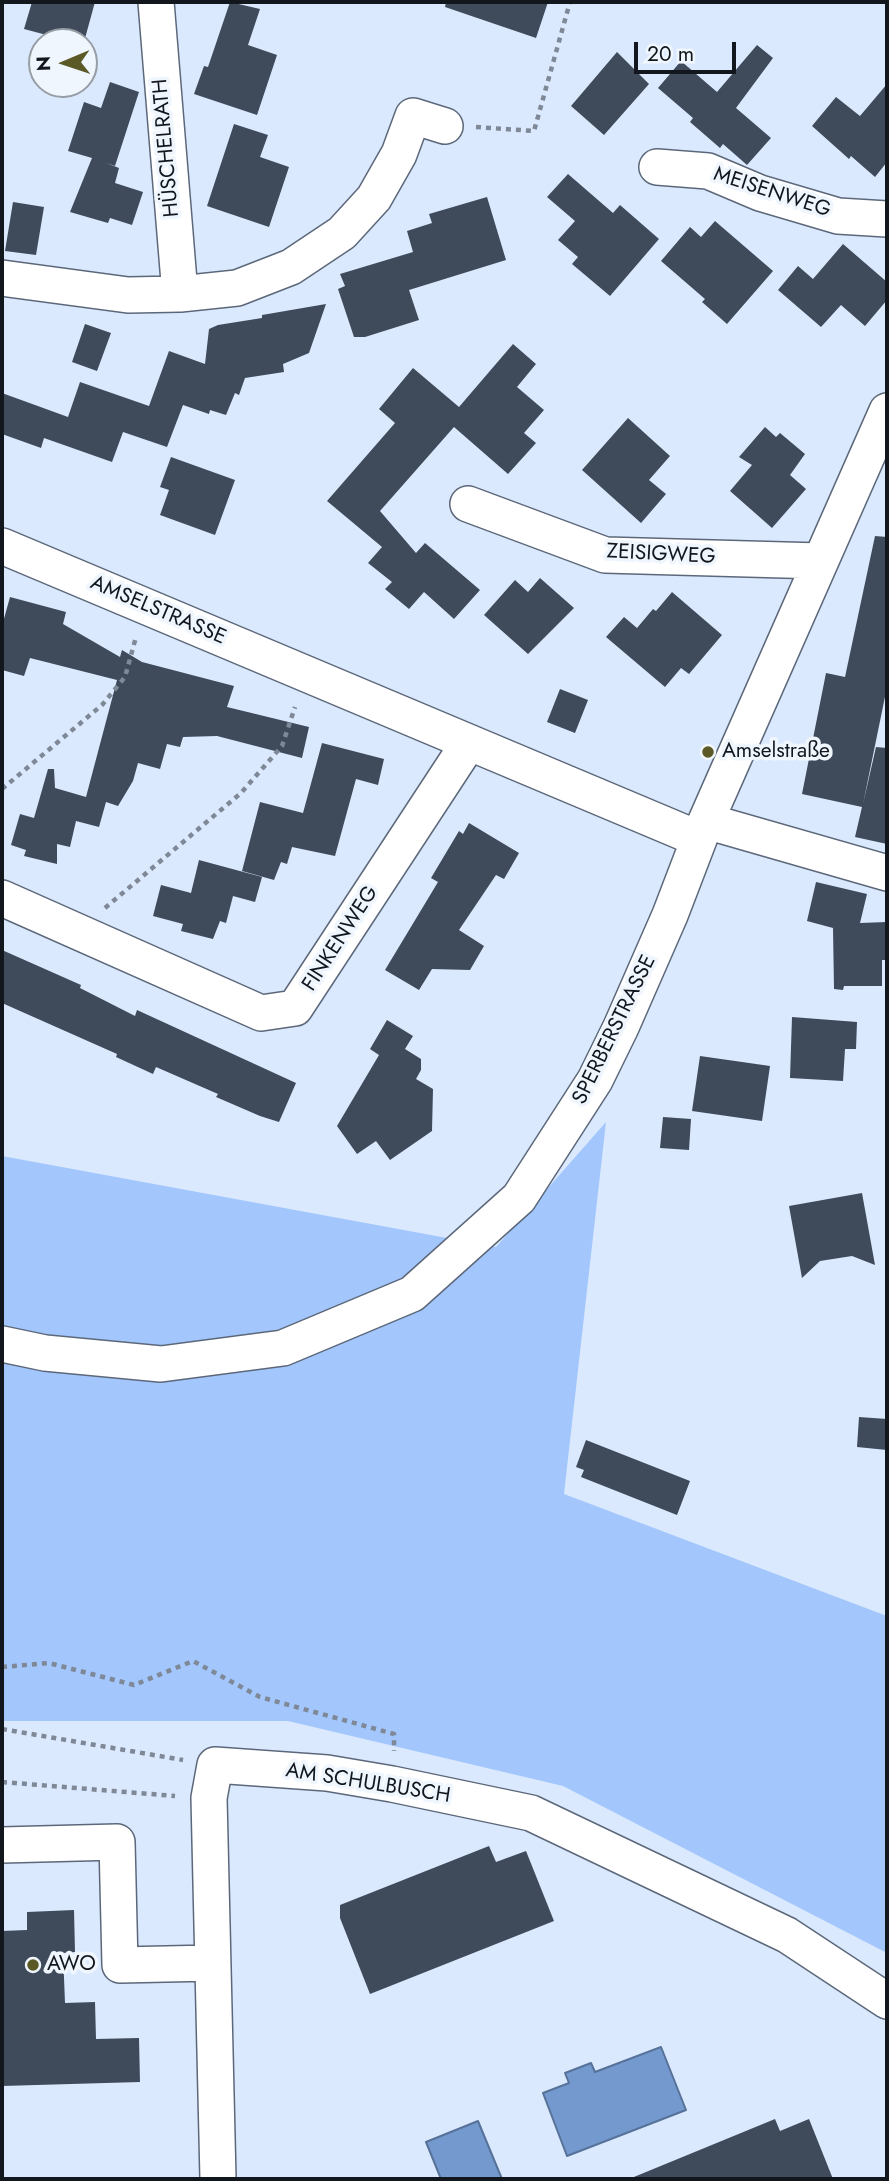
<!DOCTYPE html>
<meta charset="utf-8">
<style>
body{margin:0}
#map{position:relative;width:889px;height:2181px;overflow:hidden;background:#dbe9fe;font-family:Jost,sans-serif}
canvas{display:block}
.frame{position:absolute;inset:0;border:4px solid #12171e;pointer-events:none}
.north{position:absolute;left:28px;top:28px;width:70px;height:70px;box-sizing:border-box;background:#f0f6fe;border:2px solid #979da4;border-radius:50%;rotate:268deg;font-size:19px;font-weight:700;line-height:28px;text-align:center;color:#12171e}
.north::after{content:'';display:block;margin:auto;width:24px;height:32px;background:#5b5a27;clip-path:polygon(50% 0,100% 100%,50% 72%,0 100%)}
.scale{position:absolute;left:634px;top:42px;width:102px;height:32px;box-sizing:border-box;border:4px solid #12171e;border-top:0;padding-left:9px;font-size:21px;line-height:24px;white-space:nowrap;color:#12171e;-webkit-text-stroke:5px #f0f6fe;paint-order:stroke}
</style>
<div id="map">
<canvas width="889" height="2181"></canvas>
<div class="frame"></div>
<div class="north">N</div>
<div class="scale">20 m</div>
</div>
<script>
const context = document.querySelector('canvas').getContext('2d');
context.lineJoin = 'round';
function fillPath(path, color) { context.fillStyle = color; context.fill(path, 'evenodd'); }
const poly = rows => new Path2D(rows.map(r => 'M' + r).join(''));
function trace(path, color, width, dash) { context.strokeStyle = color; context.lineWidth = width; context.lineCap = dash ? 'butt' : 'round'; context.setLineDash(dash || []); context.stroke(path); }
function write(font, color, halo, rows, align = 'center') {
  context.font = font + ' Jost,sans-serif'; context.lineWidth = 7; context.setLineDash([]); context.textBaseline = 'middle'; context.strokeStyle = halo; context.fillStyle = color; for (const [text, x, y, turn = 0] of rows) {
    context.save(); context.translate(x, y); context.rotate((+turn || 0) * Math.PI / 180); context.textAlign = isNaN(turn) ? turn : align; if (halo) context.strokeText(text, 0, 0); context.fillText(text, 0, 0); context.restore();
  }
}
fillPath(poly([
 [606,1122,564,1494,887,1616,887,1953,563,1786,288,1721,2,1721,2,1156,496,1247]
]), '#a3c7fc');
const water = poly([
 [661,2047,686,2110,567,2156,543,2093,569,2083,565,2073,591,2063,595,2072,661,2047],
 [478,2121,502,2179,441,2179,426,2142,478,2121]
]);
fillPath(water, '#7499ce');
trace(water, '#577299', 2);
fillPath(poly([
 [32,2,95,2,84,42,73,42,24,29],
 [230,2,260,9,248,45,277,55,257,115,194,94,204,66,208,67],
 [446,2,548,2,536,38,445,7],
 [757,45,773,58,736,108,771,138,747,165,723,144,720,148,690,122,693,118,658,88,681,61,717,92],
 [617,52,649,84,604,135,571,106],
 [110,82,139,92,115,166,106,163,119,168,115,183,143,192,132,225,110,218,108,223,70,212,92,158,68,151,84,102,101,108],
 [887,84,887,162,875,177,851,156,849,159,812,126,836,97,860,116],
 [234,124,268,135,260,157,289,167,269,227,207,206],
 [568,174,613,213,620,205,659,239,610,296,572,264,578,257,558,240,575,221,547,197],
 [487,197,506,260,409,290,419,320,365,337,354,337,338,289,345,286,340,274,413,252,407,231,432,223,429,214],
 [13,202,44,207,36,255,5,251],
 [715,221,773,271,727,324,702,302,705,299,661,261,690,227,701,237],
 [843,244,887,282,887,300,865,326,841,305,821,327,778,290,798,266,813,279],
 [326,304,309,353,283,364,284,372,245,378,239,395,235,393,226,415,210,410,209,414,183,405,167,447,123,432,112,462,44,438,41,448,2,434,2,393,68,417,80,382,149,406,169,351,205,364,209,329,218,325,262,318,262,315],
 [85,324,111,333,97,371,72,362],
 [513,344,536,364,517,387,544,410,524,433,536,443,508,474,454,427,380,511,416,553,425,543,480,590,454,619,424,592,409,609,385,589,392,582,368,563,382,547,327,501,395,423,379,409,413,368,459,407],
 [628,418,670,456,649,480,666,494,641,523,582,470],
 [765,427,776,437,780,433,805,454,790,475,806,489,772,528,730,491,752,465,739,457],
 [171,457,235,480,215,535,160,515,169,490,160,487],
 [875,536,887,537,887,687,863,804,876,747,887,748,887,844,855,837,862,807,802,794,826,673,845,677],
 [540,578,574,608,528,654,484,615,515,580,528,592],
 [672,592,722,635,689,674,681,668,665,687,606,637,624,617,637,628,653,609,656,611],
 [10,597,66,612,63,624,120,657,122,650,142,662,234,686,227,707,309,727,302,758,217,736,183,737,180,747,167,744,160,769,138,763,133,781,118,806,106,802,99,827,76,821,70,847,57,844,57,864,24,856,26,850,11,845,20,814,34,818,48,769,54,769,55,788,86,797,117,680,30,658,24,676,2,670,2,626],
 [560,689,588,700,575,733,547,722],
 [322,743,384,759,378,785,356,779,335,856,292,847,287,864,281,862,274,880,242,871,260,802,303,813],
 [469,823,519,853,504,879,496,875,459,930,484,946,470,970,432,969,419,990,385,970,438,882,431,878,459,831,463,834],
 [199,860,262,877,255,902,233,896,226,923,220,921,213,939,181,931,183,924,153,916,161,885,191,893],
 [816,882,867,894,860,923,887,922,887,960,882,960,882,986,844,986,843,990,834,989,833,928,807,921],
 [2,950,81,985,80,988,135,1016,137,1010,296,1083,279,1122,260,1116,216,1097,218,1094,156,1067,153,1074,116,1057,117,1054,2,1003],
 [792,1017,857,1022,856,1049,845,1049,843,1081,790,1078],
 [387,1020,413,1036,405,1049,421,1059,421,1070,416,1079,433,1089,432,1131,390,1160,376,1141,357,1154,337,1126,379,1055,370,1049],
 [700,1056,770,1066,762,1121,692,1111],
 [663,1117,691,1119,689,1150,660,1148],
 [862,1193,875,1265,852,1256,820,1261,802,1278,789,1206],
 [859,1417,887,1419,887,1450,857,1447],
 [586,1440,690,1481,677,1515,581,1477,584,1470,576,1467],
 [489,1846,496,1862,526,1851,554,1921,370,1994,340,1918,340,1905],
 [74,1910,75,1952,63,1953,65,2003,95,2002,96,2039,139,2038,140,2082,2,2086,2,1931,27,1930,27,1912],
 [775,2119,780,2131,809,2119,833,2179,629,2179]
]), '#3f4b5b');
const minor = poly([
 [156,2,180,294],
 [657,167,708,171,760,193,838,216,887,219],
 [2,278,128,295,180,294,237,288,291,267,342,233,374,198,399,154,413,116,445,126],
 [468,504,605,555,820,561],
 [2,546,699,839],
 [706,821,887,873],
 [2,898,261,1013,295,1008,468,744],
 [2,1344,45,1353,161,1364,283,1348,412,1294,519,1198,595,1080,621,1027,670,915,706,821,887,411],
 [2,1845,117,1842,120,1965,212,1963],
 [218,2179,209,1798,215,1765,327,1773,392,1784,531,1813,787,1935,887,2001]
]);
trace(minor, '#5c687a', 38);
trace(poly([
 [476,127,534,131,570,2],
 [2,789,102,705,125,677,136,637],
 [105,908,241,793,282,746,295,707],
 [2,1667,49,1663,134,1685,193,1661,260,1697,394,1734,394,1751],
 [2,1729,183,1760],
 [2,1782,175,1796]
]), '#7e8897', 4.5, [5, 5]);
trace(minor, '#fff', 35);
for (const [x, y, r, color] of [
 [708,752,7,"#5b5a27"],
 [33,1965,7,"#5b5a27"]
]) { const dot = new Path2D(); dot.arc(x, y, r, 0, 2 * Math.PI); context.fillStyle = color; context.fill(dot); trace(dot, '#f0f6fe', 2.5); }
write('21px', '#12171e', '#f0f6fe', [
 ["HÜSCHELRATH",167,148,-95],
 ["MEISENWEG",772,193,18],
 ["ZEISIGWEG",661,555,3],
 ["AMSELSTRASSE",158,611,23],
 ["FINKENWEG",341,939,-57],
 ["SPERBERSTRASSE",615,1030,-64],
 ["AM SCHULBUSCH",368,1784,9]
]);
write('21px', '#12171e', '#f0f6fe', [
 ["Amselstraße",722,752],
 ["AWO",47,1965]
], 'left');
</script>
